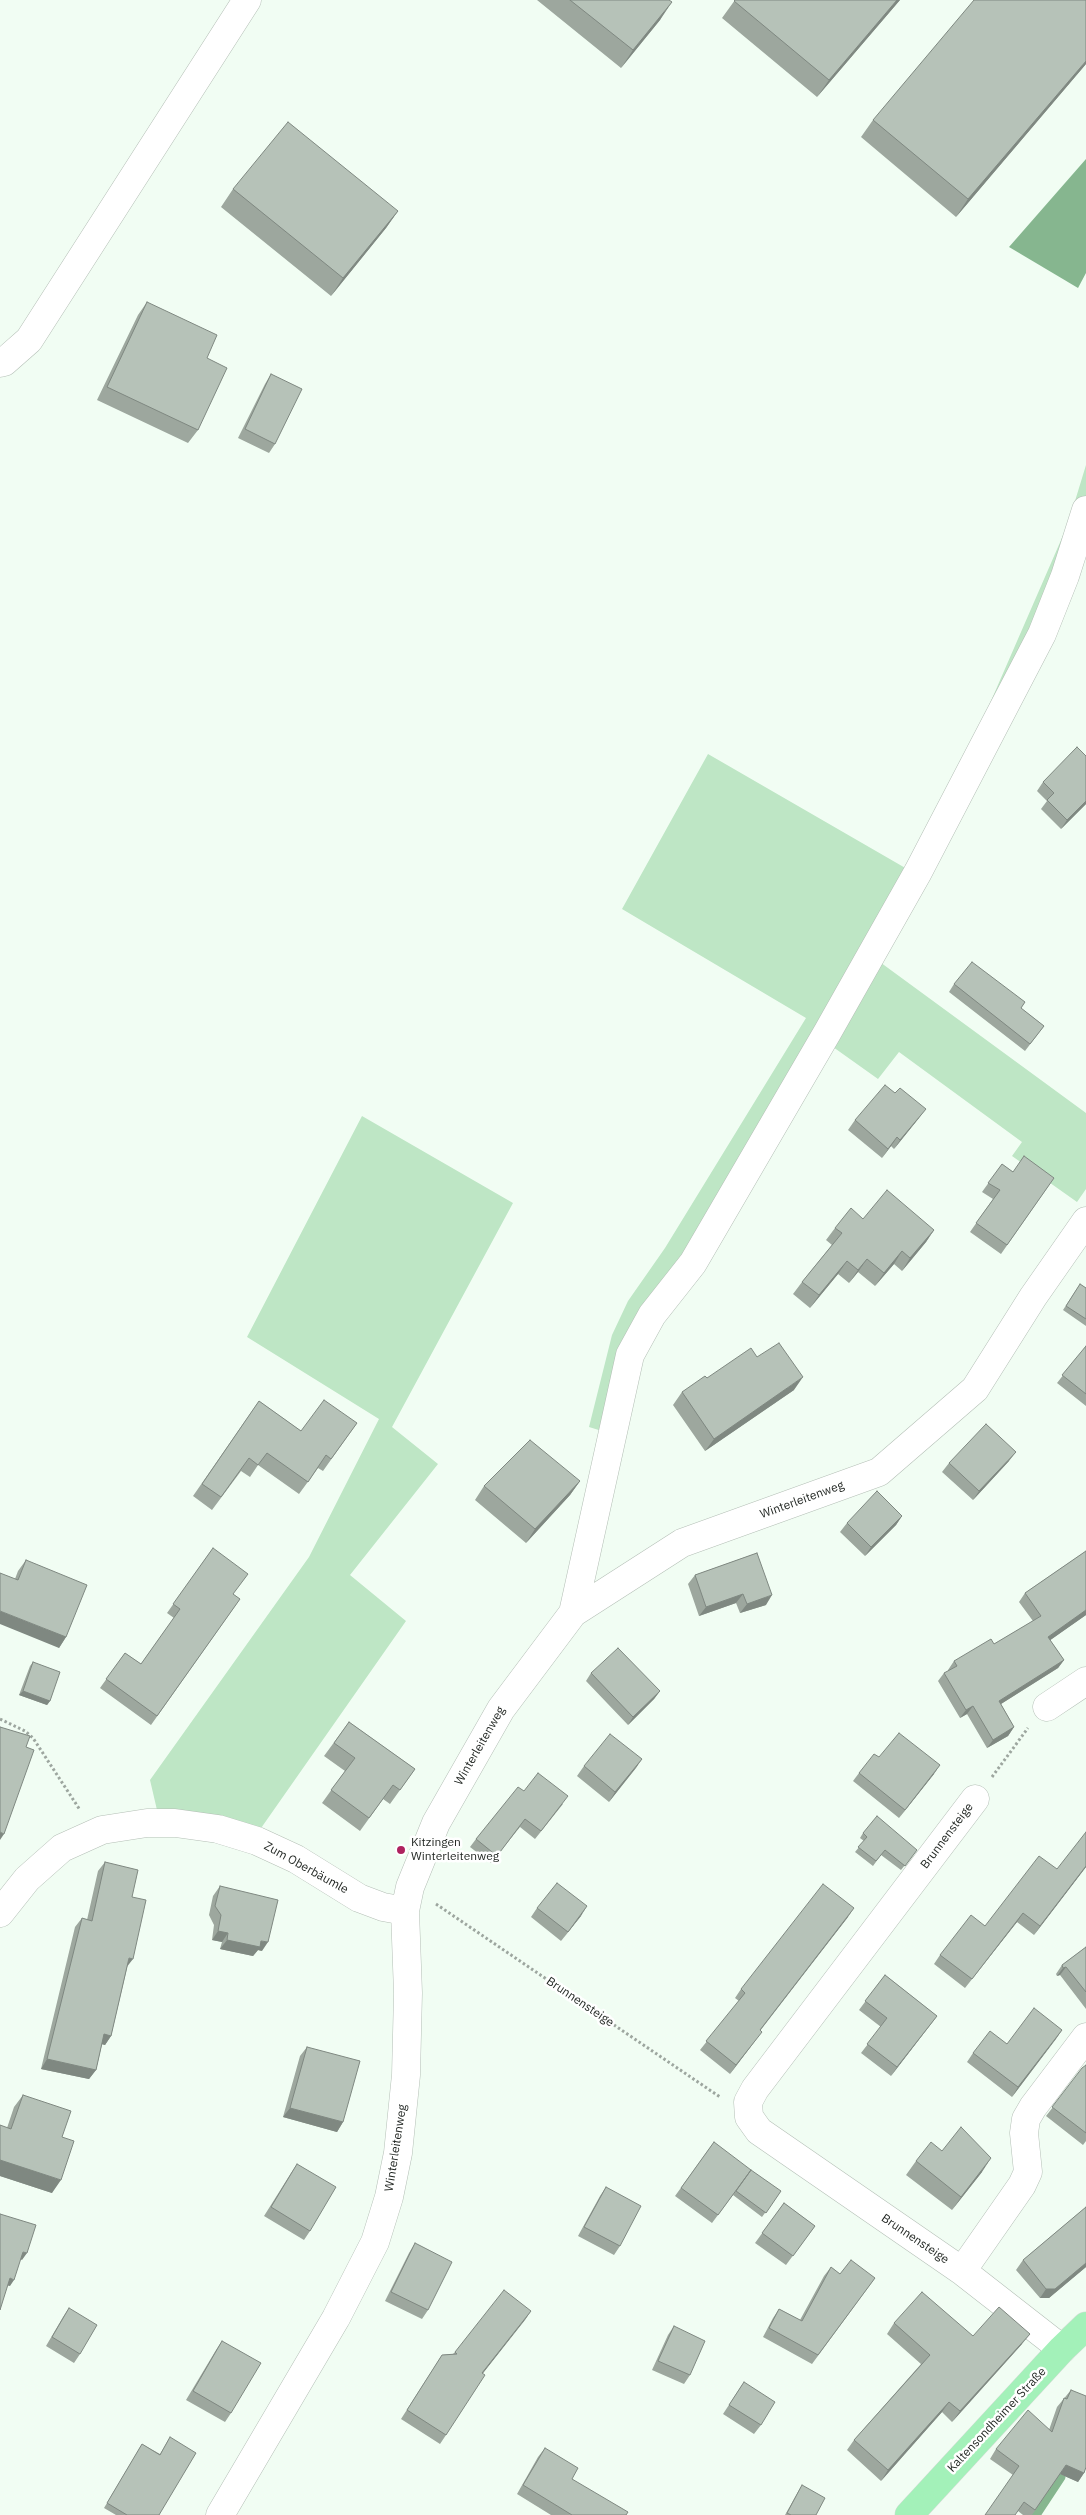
<!DOCTYPE html>
<meta charset="utf-8">
<style>
body{margin:0}
canvas{display:block;background:#f1fdf3}
</style>
<canvas width="1086" height="2515"></canvas>
<script>
const context = document.querySelector('canvas').getContext('2d');
context.lineJoin = 'round';
function fillPath(path, color) { context.fillStyle = color; context.fill(path, 'evenodd'); }
const poly = rows => new Path2D(rows.map(r => 'M' + r).join(''));
function trace(path, color, width, dash) { context.strokeStyle = color; context.lineWidth = width; context.lineCap = dash ? 'butt' : 'round'; context.setLineDash(dash || []); context.stroke(path); }
function write(font, color, halo, rows, align = 'center') {
  context.font = font + ' "IBM Plex Sans",sans-serif'; context.lineWidth = 5; context.setLineDash([]); context.textBaseline = 'middle'; context.strokeStyle = halo; context.fillStyle = color; for (const [text, x, y, turn = 0] of rows) {
    context.save(); context.translate(x, y); context.rotate((+turn || 0) * Math.PI / 180); context.textAlign = isNaN(turn) ? turn : align; if (halo) context.strokeText(text, 0, 0); context.fillText(text, 0, 0); context.restore();
  }
}
fillPath(poly([
 [1086,465,1086,502,1063,577,974,740,1068,524],
 [708,754,914,873,602,1431,589,1427,612,1335,628,1301,665,1248,806,1018,622,909],
 [873,957,1086,1113,1086,1189,1077,1202,1012,1156,1022,1142,899,1052,878,1079,826,1042],
 [362,1116,513,1203,392,1427,438,1464,350,1575,406,1621,259,1831,157,1810,150,1780,309,1557,379,1419,247,1337]
]), '#bee6c5');
fillPath(poly([
 [1086,159,1086,273,1078,288,1009,247]
]), '#86b68f');
trace(poly([
 [1036,2515,1061,2477]
]), '#86b68f', 9);
const minor = poly([
 [0,363,4,362,29,340,247,0],
 [573,1613,630,1355,652,1315,693,1263,827,1033,918,872,1042,634,1065,576,1086,510],
 [1047,1707,1086,1681],
 [975,1799,755,2089,748,2102,749,2117,759,2131,962,2271,1062,2349],
 [0,1913,27,1879,62,1848,102,1830,147,1823,175,1823,218,1829,257,1841,296,1859,359,1898,383,1907,405,1911],
 [962,2271,1022,2185,1028,2172,1024,2133,1026,2119,1033,2107,1086,2037],
 [220,2515,336,2318,375,2242,389,2197,398,2153,406,2075,408,1993,405,1911,410,1887,436,1823,501,1709,573,1613,682,1543,879,1472,975,1389,1033,1297,1086,1221]
]);
const major = poly([
 [909,2515,1062,2349,1086,2326]
]);
trace(minor, '#b4bfb6', 29);
trace(major, '#dbdcdb', 29);
trace(poly([
 [0,1719,25,1731,33,1738,80,1810],
 [992,1777,1028,1728],
 [436,1904,720,2097]
]), '#9da69f', 3, [2.5, 2.5]);
trace(minor, '#fff', 28);
trace(major, '#a3f1b9', 28);
fillPath(poly([
 [537,0,669,0,660,20,621,68],
 [735,0,900,0,817,97,722,18],
 [1086,64,956,217,861,137,873,120],
 [233,189,398,211,386,228,331,296,221,207],
 [147,302,207,358,198,430,188,443,97,400,138,315],
 [271,374,275,444,269,453,238,438,265,384],
 [1043,782,1086,804,1061,829,1041,809,1047,801,1037,791],
 [954,984,1025,1002,1021,1008,1044,1026,1025,1051,949,992],
 [919,1118,894,1149,891,1146,882,1158,848,1130,855,1120],
 [1002,1164,1013,1172,1054,1178,1001,1254,970,1232,993,1199,982,1192],
 [863,1219,934,1230,926,1242,902,1271,894,1264,875,1286,858,1272,849,1283,838,1274,810,1308,793,1294,802,1282,832,1245,826,1240,835,1228],
 [1080,1284,1086,1288,1086,1326,1063,1310],
 [1086,1346,1086,1406,1057,1383],
 [707,1378,794,1390,705,1451,673,1405,682,1392],
 [259,1401,301,1431,357,1423,323,1471,318,1468,299,1494,258,1465,250,1477,241,1471,212,1510,193,1496],
 [1009,1461,973,1500,942,1472,949,1463],
 [580,1481,570,1495,526,1543,475,1500,484,1486],
 [902,1516,896,1525,865,1556,840,1532,847,1523],
 [213,1548,233,1594,240,1599,151,1725,100,1688,125,1653,141,1664,174,1618,167,1613],
 [1086,1551,1086,1615,1050,1640,1064,1660,1058,1668,1001,1704,1014,1727,1008,1736,987,1748,967,1714,960,1718,938,1681,944,1673,948,1671,948,1670,954,1661,994,1644,1033,1621,1019,1602,1025,1593],
 [757,1553,766,1605,740,1613,736,1603,699,1616,688,1584,695,1575],
 [26,1560,66,1637,59,1648,15,1579,18,1571],
 [33,1662,50,1701,47,1705,19,1695,30,1666],
 [591,1673,660,1691,654,1699,628,1725,586,1681],
 [349,1722,415,1769,390,1804,383,1799,360,1831,322,1803,345,1771,324,1756],
 [879,1757,934,1774,899,1818,853,1781,859,1773],
 [642,1759,609,1802,577,1776,584,1766],
 [524,1791,563,1804,535,1839,520,1827,491,1863,470,1847,476,1839],
 [863,1833,917,1850,901,1870,881,1855,873,1866,855,1852,864,1841,860,1838],
 [105,1862,132,1897,127,1968,111,2036,105,2045,102,2044,96,2070,89,2079,41,2069,75,1927,82,1918,87,1920,98,1871],
 [1086,1867,1034,1935,1017,1922,965,1988,934,1964,940,1955,985,1926,1057,1869],
 [220,1886,262,1951,258,1950,253,1956,220,1949,222,1942,212,1940,214,1925,209,1915,213,1896],
 [537,1908,581,1916,561,1941,531,1917],
 [848,1917,760,2031,755,2041,730,2074,700,2050,739,2001,735,1998,741,1989],
 [1086,1947,1086,2009,1060,1975,1057,1976,1056,1974,1062,1965],
 [885,1975,937,2016,891,2076,861,2053,881,2027,859,2010],
 [1062,2030,1012,2097,967,2062,973,2053],
 [307,2047,343,2122,337,2132,283,2117,300,2056],
 [1086,2065,1086,2141,1083,2145,1046,2116],
 [23,2095,62,2137,52,2193,0,2176,0,2125,7,2128,14,2107],
 [714,2142,746,2178,781,2191,762,2217,733,2195,744,2180,712,2223,675,2196],
 [942,2151,982,2172,952,2210,906,2175,916,2161],
 [297,2164,310,2231,304,2240,264,2216,291,2173],
 [606,2187,620,2246,614,2255,578,2236,600,2196],
 [784,2203,815,2226,786,2265,755,2243],
 [1086,2207,1086,2267,1049,2298,1040,2298,1016,2270,1023,2260],
 [415,2243,428,2310,422,2319,385,2301,409,2253],
 [831,2267,840,2274,875,2278,812,2364,763,2337,773,2318,779,2309,800,2320,824,2276],
 [69,2308,80,2354,74,2363,46,2346,63,2317],
 [531,2311,483,2373,446,2435,440,2444,401,2419,442,2355,453,2354,455,2352],
 [894,2323,1022,2344,952,2422,942,2412,881,2481,847,2450,854,2440,921,2364,887,2334],
 [674,2326,690,2375,684,2384,652,2370,668,2335],
 [222,2341,231,2413,225,2422,186,2400,216,2350],
 [744,2382,761,2425,754,2434,723,2414],
 [1071,2390,1084,2473,1078,2482,1060,2474,1032,2515,1023,2515,1018,2511,1013,2475,990,2459,996,2449,1049,2430,1057,2407],
 [170,2437,159,2515,116,2515,104,2508,142,2444,160,2454],
 [545,2448,572,2479,626,2515,551,2515,517,2494,538,2457],
 [802,2485,816,2515,785,2515,799,2490]
]), '#9da79e');
fillPath(poly([
 [897,0,900,0,817,97,829,80],
 [672,2,660,20,621,68,633,50],
 [1086,61,1086,64,956,217,968,199],
 [398,211,386,228,331,296,343,278],
 [1086,801,1086,804,1061,829,1067,820],
 [926,1109,919,1118,894,1149,900,1140],
 [897,1137,891,1146,882,1158,888,1149],
 [934,1230,926,1242,902,1271,910,1258],
 [902,1251,894,1264,875,1286,884,1273],
 [867,1259,858,1272,849,1283,858,1270],
 [847,1261,838,1274,810,1308,819,1295],
 [803,1377,794,1390,705,1451,714,1439],
 [1016,1452,1009,1461,973,1500,979,1491],
 [580,1481,570,1495,526,1543,535,1529],
 [902,1516,896,1525,865,1556,871,1547],
 [743,1594,736,1603,699,1616,706,1607],
 [772,1595,766,1605,740,1613,747,1604],
 [1086,1610,1086,1615,1042,1646,1048,1637],
 [0,1611,66,1637,59,1648,0,1624],
 [1064,1660,1058,1668,993,1709,999,1701],
 [23,1691,50,1701,47,1705,19,1695],
 [660,1691,654,1699,628,1725,633,1717],
 [973,1706,967,1714,960,1718,966,1710],
 [1014,1727,1008,1736,987,1748,993,1740],
 [642,1759,636,1768,609,1802,615,1792],
 [940,1765,934,1774,899,1818,905,1810],
 [0,1832,4,1834,0,1840],
 [1086,1866,1086,1867,1034,1935,1040,1926],
 [587,1906,581,1916,561,1941,568,1932],
 [854,1908,848,1917,753,2039,760,2030],
 [1023,1913,1017,1922,965,1988,972,1979],
 [218,1931,228,1933,222,1942,212,1940],
 [227,1940,261,1941,268,1942,262,1951,258,1950,253,1956,220,1949],
 [129,1958,133,1959,126,1968],
 [1066,1967,1060,1975,1057,1976,1063,1968],
 [937,2016,931,2024,891,2076,897,2067],
 [1062,2030,1056,2039,1012,2097,1018,2087],
 [762,2032,755,2041,730,2074,736,2065],
 [104,2034,111,2036,105,2045,97,2043],
 [47,2059,96,2070,89,2079,41,2069],
 [290,2108,343,2122,337,2132,283,2117],
 [991,2158,982,2172,952,2210,961,2197],
 [0,2160,61,2180,52,2193,0,2176],
 [23,2252,27,2253,22,2260,18,2258],
 [1086,2263,1086,2267,1049,2298,1040,2298,1046,2289],
 [10,2278,14,2280,10,2286,5,2285],
 [531,2311,525,2320,476,2382,482,2373],
 [1030,2334,1022,2344,952,2422,960,2411],
 [949,2402,942,2412,881,2481,888,2470],
 [1066,2465,1084,2473,1078,2482,1060,2474]
]), '#7f8881');
const building = poly([
 [570,0,669,0,672,2,633,50,570,0],
 [735,0,897,0,829,80,734,1,735,0],
 [974,0,1086,0,1086,61,968,199,873,120,974,0],
 [288,122,398,211,343,278,233,189,288,122],
 [147,302,217,335,207,358,227,368,198,430,107,387,147,302],
 [271,374,302,389,275,444,245,429,271,374],
 [1077,747,1086,756,1086,801,1067,820,1047,800,1054,793,1043,782,1077,747],
 [972,962,1025,1002,1021,1008,1044,1026,1030,1044,954,984,972,962],
 [885,1085,895,1093,900,1088,926,1109,900,1140,897,1137,888,1149,855,1120,885,1085],
 [1024,1156,1054,1178,1007,1245,976,1223,1000,1190,988,1183,1002,1164,1013,1172,1024,1156],
 [887,1190,934,1230,910,1258,902,1251,884,1273,867,1259,858,1270,847,1261,819,1295,802,1282,842,1233,835,1228,851,1208,863,1219,887,1190],
 [1080,1284,1086,1288,1086,1319,1066,1306,1080,1284],
 [779,1343,803,1377,714,1439,682,1392,705,1376,707,1378,751,1348,757,1357,779,1343],
 [1086,1346,1086,1394,1062,1375,1086,1346],
 [324,1400,357,1423,331,1459,326,1455,308,1482,267,1453,258,1465,249,1458,221,1497,202,1484,259,1401,301,1431,324,1400],
 [986,1424,1016,1452,979,1491,949,1463,986,1424],
 [530,1440,580,1481,535,1529,484,1486,530,1440],
 [877,1491,902,1516,871,1547,847,1523,877,1491],
 [213,1548,248,1574,233,1594,240,1599,157,1716,106,1679,125,1653,141,1664,180,1609,173,1604,213,1548],
 [1086,1551,1086,1610,1048,1637,1064,1660,999,1701,1014,1727,993,1740,973,1706,966,1710,944,1673,957,1666,954,1661,991,1639,994,1644,1041,1616,1025,1593,1086,1551],
 [757,1553,772,1595,747,1604,743,1594,706,1607,695,1575,757,1553],
 [26,1560,87,1585,66,1637,0,1611,0,1573,18,1580,26,1560],
 [618,1648,660,1691,633,1717,591,1673,618,1648],
 [33,1662,60,1672,50,1701,23,1691,33,1662],
 [349,1722,415,1769,400,1790,393,1785,369,1818,331,1790,355,1758,334,1743,349,1722],
 [0,1727,30,1736,26,1747,34,1750,4,1834,0,1832,0,1727],
 [899,1733,940,1765,905,1810,859,1773,874,1754,879,1757,899,1733],
 [610,1734,642,1759,615,1792,584,1766,610,1734],
 [538,1773,568,1796,541,1831,525,1819,497,1856,476,1839,518,1787,524,1791,538,1773],
 [877,1816,917,1850,905,1866,885,1850,876,1861,858,1847,867,1837,863,1833,877,1816],
 [1086,1832,1086,1866,1040,1926,1023,1913,972,1979,940,1955,971,1915,985,1926,1039,1856,1057,1869,1086,1832],
 [105,1862,138,1870,132,1897,146,1900,133,1959,129,1958,111,2036,104,2034,96,2070,47,2059,82,1918,92,1921,105,1862],
 [557,1883,587,1906,568,1932,537,1908,557,1883],
 [823,1884,854,1908,760,2030,762,2032,736,2065,706,2041,745,1993,741,1989,823,1884],
 [220,1886,278,1900,268,1942,261,1941,260,1947,227,1940,228,1933,218,1931,221,1915,215,1906,220,1886],
 [1086,1947,1086,1992,1066,1967,1063,1968,1062,1965,1086,1947],
 [885,1975,937,2016,897,2067,867,2044,887,2018,865,2001,885,1975],
 [1034,2008,1062,2030,1018,2087,973,2053,990,2031,1007,2044,1034,2008],
 [307,2047,360,2061,343,2122,290,2108,307,2047],
 [1086,2065,1086,2133,1052,2107,1082,2068,1086,2065],
 [23,2095,71,2111,62,2137,74,2141,61,2180,0,2160,0,2125,11,2129,23,2095],
 [961,2127,991,2158,961,2197,916,2161,931,2142,942,2151,961,2127],
 [714,2142,751,2170,718,2215,681,2188,714,2142],
 [297,2164,336,2187,310,2231,271,2207,297,2164],
 [751,2170,781,2191,766,2213,736,2191,751,2170],
 [606,2187,641,2206,620,2246,584,2227,606,2187],
 [784,2203,815,2226,793,2256,762,2233,784,2203],
 [1086,2207,1086,2263,1055,2289,1046,2289,1023,2260,1086,2207],
 [0,2214,36,2225,27,2253,23,2252,14,2280,10,2278,0,2310,0,2214],
 [415,2243,452,2262,428,2310,391,2292,415,2243],
 [851,2260,875,2278,818,2355,769,2328,779,2309,802,2321,831,2267,840,2274,851,2260],
 [504,2290,531,2311,482,2373,485,2375,446,2435,407,2410,442,2355,457,2354,455,2352,504,2290],
 [922,2292,973,2336,999,2307,1030,2334,960,2411,949,2402,888,2470,854,2440,930,2355,894,2323,922,2292],
 [69,2308,97,2325,80,2354,52,2337,69,2308],
 [674,2326,705,2341,690,2375,658,2361,674,2326],
 [222,2341,261,2363,231,2413,193,2391,222,2341],
 [744,2382,775,2402,761,2425,729,2405,744,2382],
 [1071,2390,1086,2396,1086,2467,1084,2473,1066,2465,1035,2510,1024,2502,1015,2515,985,2515,1019,2466,996,2449,1028,2410,1052,2432,1064,2398,1067,2399,1071,2390],
 [170,2437,196,2453,159,2515,127,2515,107,2503,142,2444,160,2455,170,2437],
 [545,2448,578,2468,572,2479,628,2512,626,2515,572,2515,523,2485,545,2448],
 [802,2485,825,2498,816,2515,791,2515,787,2513,802,2485]
]);
fillPath(building, '#b6c2b8');
trace(building, '#7f8881', 1);
for (const [x, y, r, color] of [
 [401,1850,5,"#ae225f"]
]) { const dot = new Path2D(); dot.arc(x, y, r, 0, 2 * Math.PI); context.fillStyle = color; context.fill(dot); trace(dot, '#fff', 2); }
write('12px', '#1e231f', '#fff', [
 ["Winterleitenweg",802,1500,-20],
 ["Winterleitenweg",480,1746,-60],
 ["Brunnensteige",947,1836,-53],
 ["Zum Oberbäumle",306,1868,29],
 ["Brunnensteige",580,2002,34],
 ["Winterleitenweg",396,2148,-81],
 ["Brunnensteige",915,2239,34],
 ["Kaltensondheimer Straße",997,2420,-47]
]);
write('12px', '#1e231f', '#fff', [
 ["Kitzingen",411,1843],
 ["Winterleitenweg",411,1857]
], 'left');
</script>
